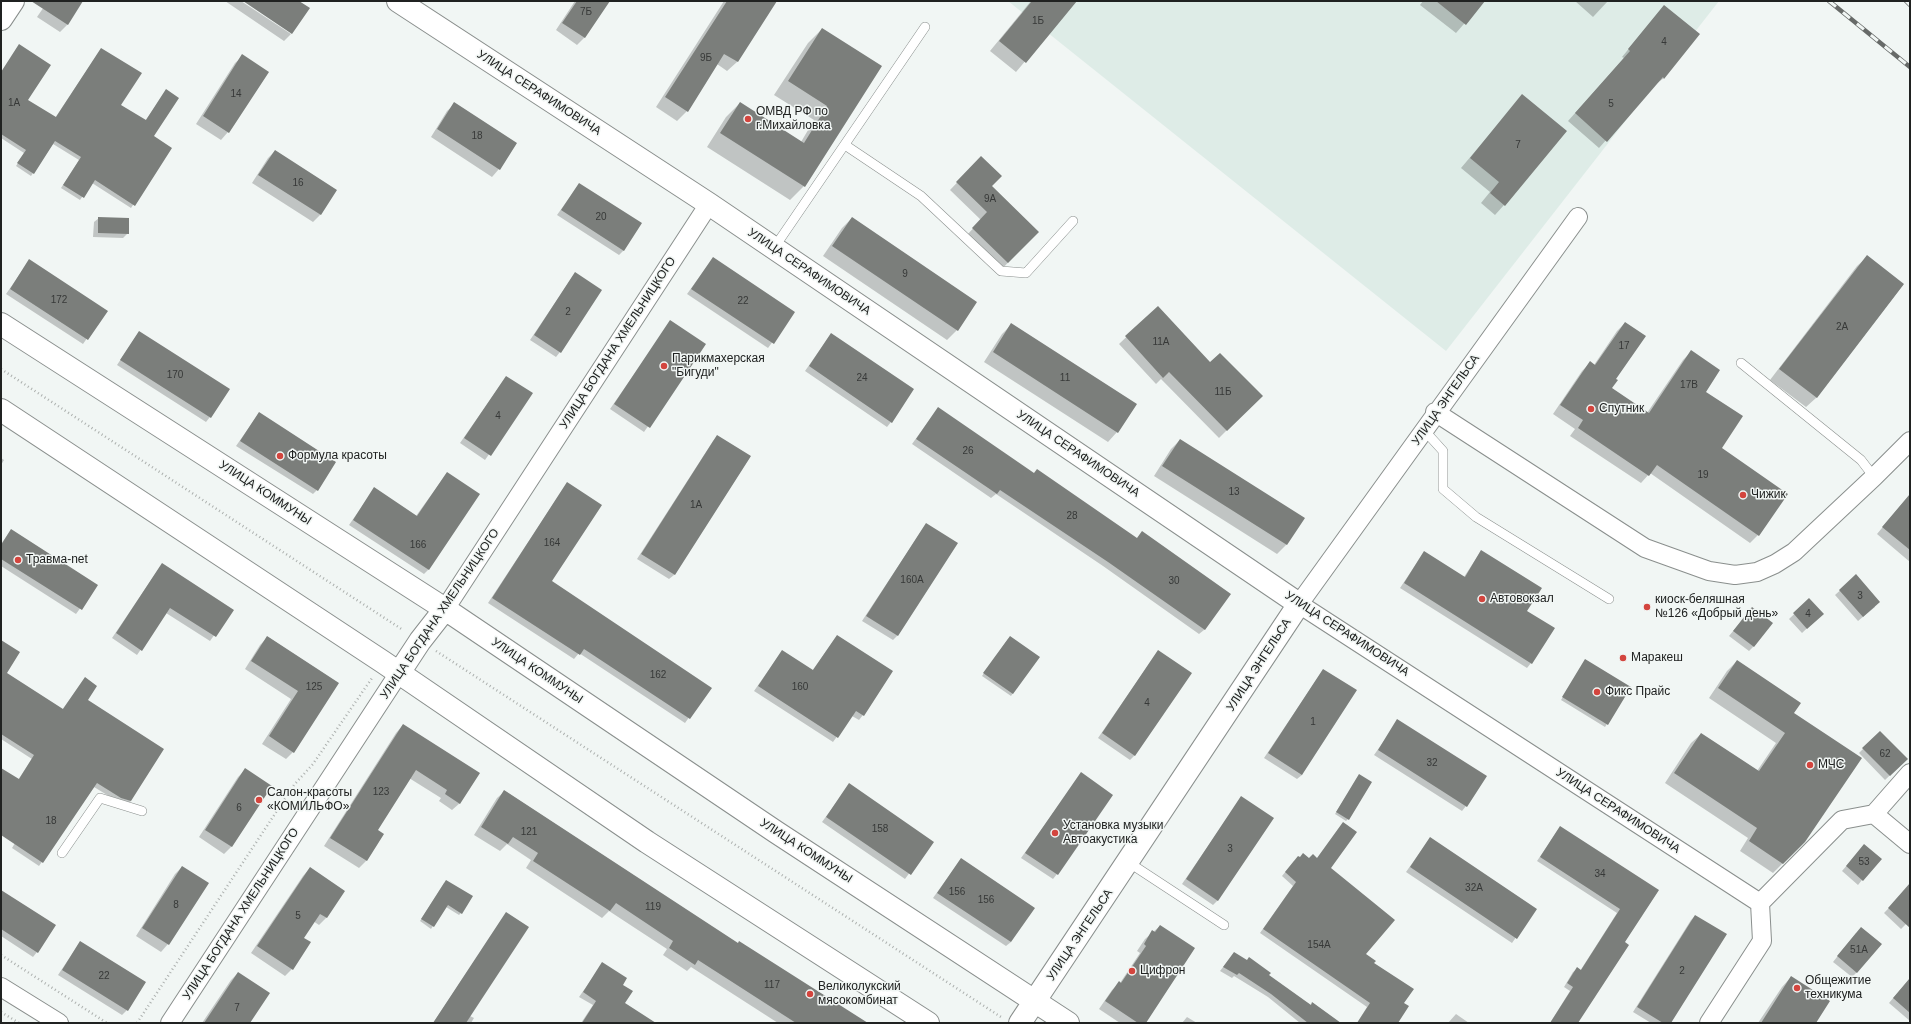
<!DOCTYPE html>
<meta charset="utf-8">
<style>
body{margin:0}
#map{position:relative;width:1911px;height:1024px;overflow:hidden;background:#f1f6f4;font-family:Helvetica,sans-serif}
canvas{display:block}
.frame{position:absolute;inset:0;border:2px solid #202221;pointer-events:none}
</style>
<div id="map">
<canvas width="1911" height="1024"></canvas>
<div class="frame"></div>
</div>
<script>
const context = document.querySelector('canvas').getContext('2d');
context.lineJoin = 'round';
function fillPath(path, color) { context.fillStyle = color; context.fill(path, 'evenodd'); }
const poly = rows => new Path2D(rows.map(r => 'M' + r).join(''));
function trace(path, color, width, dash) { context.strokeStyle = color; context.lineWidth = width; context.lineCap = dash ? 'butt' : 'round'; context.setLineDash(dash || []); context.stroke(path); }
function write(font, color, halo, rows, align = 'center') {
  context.font = font + ' Helvetica,sans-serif'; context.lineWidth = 3; context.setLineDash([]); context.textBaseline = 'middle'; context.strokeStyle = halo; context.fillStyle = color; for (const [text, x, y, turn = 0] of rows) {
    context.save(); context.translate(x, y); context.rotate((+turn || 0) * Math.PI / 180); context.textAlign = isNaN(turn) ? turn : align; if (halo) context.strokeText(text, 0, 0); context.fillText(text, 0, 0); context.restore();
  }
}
fillPath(poly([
 [1008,1,1719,1,1446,351]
]), '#deece7');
fillPath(poly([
 [48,1,82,1,67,25,60,32,37,17],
 [225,1,241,1,291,34,284,41],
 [575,1,609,1,585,37,577,45,556,30],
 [724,1,776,1,737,62,727,71,717,64,687,111,677,121,656,107],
 [1031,1,1076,1,1016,72,990,51],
 [1423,1,1484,1,1456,33,1420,5],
 [1575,1,1608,1,1593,17],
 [1664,6,1664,78,1656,84,1599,148,1568,121,1624,58,1622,57],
 [822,29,881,66,804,186,790,200,707,147,726,117,740,103,801,142,814,120,774,95,808,43],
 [101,49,120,105,145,121,166,91,153,137,171,148,131,208,92,183,80,200,61,188,79,160,53,144,31,176,16,166,24,153,1,138,1,72,27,100,55,118],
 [243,56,228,132,221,140,196,124,235,63],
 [1522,96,1504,205,1495,215,1481,203,1490,192,1461,168],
 [455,104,516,144,499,169,492,177,431,137,447,111],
 [275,151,336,190,320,215,313,222,252,183,268,158],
 [974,165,990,186,1037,232,1001,270,966,236,981,220,950,190],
 [579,184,624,250,619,255,557,215],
 [99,218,128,233,123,238,93,237,94,222],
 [852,218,957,330,947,340,823,256,842,228],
 [1867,257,1903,285,1816,398,1806,407,1770,380,1857,266],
 [713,258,794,313,768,348,687,294],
 [29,261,106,311,83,344,6,294],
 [575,273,560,352,556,357,530,340],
 [1158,307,1210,363,1261,396,1219,438,1161,379,1156,384,1119,344],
 [671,321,705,345,644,432,610,409],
 [1625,323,1614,379,1611,388,1647,413,1683,360,1691,352,1705,392,1720,448,1758,535,1750,543,1650,473,1641,483,1570,436,1575,429,1553,414,1582,371,1590,363,1594,365,1617,331],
 [1011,325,1117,432,1108,442,984,362,1002,334],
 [139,332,210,417,206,422,117,365],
 [831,334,891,422,887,427,805,371],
 [506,377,531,394,485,460,460,443],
 [938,408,1034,474,1137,539,1229,594,1204,630,1199,634,1103,566,996,494,991,498,912,444],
 [259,413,317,490,313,494,236,446],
 [717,436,750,457,674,575,669,579,637,559,713,441],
 [1180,440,1303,518,1286,545,1277,554,1154,476,1171,449],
 [1,458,4,460,1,465],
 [447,473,428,570,424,574,349,525,374,489,416,516],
 [567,483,551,582,710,688,685,723,579,653,574,659,488,603],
 [1910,494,1910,562,1877,534],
 [926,524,897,636,893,640,862,621],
 [11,530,97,585,76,614,1,566,1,544],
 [1481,551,1526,611,1531,663,1527,668,1400,588,1424,552,1464,577],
 [162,564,232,610,210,641,166,613,137,655,112,638],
 [1856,576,1875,607,1858,621,1835,595],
 [1809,600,1822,614,1802,633,1789,619],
 [1752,608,1754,646,1749,651,1729,636],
 [837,636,863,715,859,720,852,716,833,742,754,691,782,651,812,671],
 [268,637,338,683,293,752,286,759,262,744,291,699,245,669,260,645],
 [1008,639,1038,657,1011,696,982,676],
 [1,641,5,673,62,710,85,678,86,701,131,801,127,804,117,801,94,787,39,866,12,848,18,838,1,827,1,769,18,780,32,759,1,739],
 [1158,651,1135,755,1130,760,1098,738],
 [1737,661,1792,713,1804,842,1773,873,1740,851,1748,838,1665,783,1691,743,1701,734,1757,771,1776,743,1709,698,1727,671],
 [1584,663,1630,688,1605,727,1561,700],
 [1323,670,1302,775,1297,779,1264,758],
 [1398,721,1466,806,1462,811,1374,755],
 [403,725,460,803,452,810,439,801,441,798,409,778,376,830,383,834,366,861,359,868,324,846,396,733],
 [1880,732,1907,759,1885,780,1859,753],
 [245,770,271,786,231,847,224,854,199,837,238,777],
 [1081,774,1057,874,1053,879,1021,858],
 [1358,777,1348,819,1346,821,1335,814],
 [849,785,932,842,905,879,822,822],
 [505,791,738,944,866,1023,778,1023,691,967,687,971,663,955,667,949,609,911,602,918,526,868,531,860,507,844,500,851,474,835,497,798],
 [1241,798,1218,900,1213,905,1182,884],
 [1560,827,1658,891,1623,943,1577,1023,1550,1023,1570,991,1564,987,1573,972,1577,969,1580,971,1617,913,1537,861],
 [1430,838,1536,909,1512,943,1406,872],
 [1860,850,1862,880,1858,885,1842,871],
 [961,859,1011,942,1006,946,933,898],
 [1309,859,1330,868,1365,955,1403,1003,1397,1023,1357,1023,1367,1007,1260,933,1293,886,1282,876,1294,861],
 [182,867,208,883,168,944,161,952,136,936,175,874],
 [310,868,344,891,326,918,319,925,313,921,302,938,292,969,285,976,251,953,303,876],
 [444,883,461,913,459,915,446,907,431,929,420,921],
 [1910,886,1910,920,1901,929,1884,913],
 [1,891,37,952,33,957,1,936],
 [506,914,470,1016,474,1018,471,1023,433,1023],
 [1695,916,1670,1023,1651,1023,1633,1012,1691,920],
 [1160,926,1145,1023,1120,1023,1099,1009,1112,990,1120,983,1140,953,1137,951,1145,939],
 [1856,933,1857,972,1852,977,1833,962],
 [80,942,127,1010,122,1015,58,975],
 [1234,953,1310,1005,1313,1003,1340,1023,1300,1023,1268,997,1234,976,1232,978,1220,971],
 [603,963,621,985,624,1004,654,1023,581,1023,593,1005,579,997],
 [238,973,249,1023,202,1023,231,980],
 [1791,977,1815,1023,1758,1023,1782,987],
 [1910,978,1910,1021,1889,1003],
 [1456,1014,1469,1023,1448,1023],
 [1187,1017,1197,1023,1182,1023]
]), '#0003');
fillPath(poly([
 [31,1,83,1,68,25],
 [243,1,299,1,310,8,292,34],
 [577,1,610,1,585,38,562,23],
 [727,1,777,1,738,62,724,54,688,112,665,97],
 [1032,1,1077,1,1026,63,999,41],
 [1436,1,1485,1,1466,25],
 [1664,5,1700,34,1664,79,1663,77,1607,142,1575,113,1630,51,1628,49],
 [822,28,882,66,805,187,720,133,740,102,804,143,827,106,788,81],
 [19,44,51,65,28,100,56,117,101,48,142,73,121,105,146,120,166,89,179,98,154,136,172,148,135,206,95,180,84,198,63,185,81,157,55,141,34,174,17,163,26,150,1,134,1,72],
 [242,54,269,72,229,133,203,116],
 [1522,94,1567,131,1505,206,1490,193,1499,182,1470,158],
 [454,102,517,143,500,170,437,129],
 [275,150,337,190,321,215,258,175],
 [981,156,1002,176,992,186,1039,232,1008,263,972,228,987,212,956,182],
 [579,183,642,223,624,251,561,210],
 [98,217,129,218,129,234,98,233],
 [852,217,977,302,958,331,832,246],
 [1867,255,1904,284,1817,398,1779,369],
 [713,257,795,312,774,344,691,289],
 [29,259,108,311,88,340,10,289],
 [575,272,602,290,561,353,534,335],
 [1158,306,1210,362,1220,353,1263,396,1227,431,1169,372,1163,378,1125,336],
 [670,320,706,344,650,428,614,404],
 [1625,322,1646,336,1616,379,1618,380,1612,388,1649,413,1691,350,1720,370,1706,392,1743,416,1722,448,1788,494,1759,536,1657,465,1649,476,1578,428,1583,420,1560,405,1590,361,1595,365],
 [1011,323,1137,404,1118,433,993,352],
 [139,331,230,389,211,418,120,360],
 [831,333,914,389,892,423,809,366],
 [506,376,533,393,491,456,464,438],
 [938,407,1034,473,1037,469,1137,538,1142,531,1231,594,1205,630,1108,562,1000,490,997,494,916,439],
 [259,412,336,462,318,491,240,441],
 [717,435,751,456,675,575,641,554],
 [1180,439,1305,518,1287,545,1162,466],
 [447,472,480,494,429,570,353,520,374,487,417,516],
 [567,482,602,505,552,581,712,688,690,719,584,649,580,655,492,598],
 [1910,494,1910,550,1882,527],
 [926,523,958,543,898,636,866,616],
 [11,529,98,585,82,610,1,559,1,545],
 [1481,550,1542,588,1527,611,1555,628,1532,664,1404,583,1424,551,1465,577],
 [162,563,234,610,216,637,170,608,142,651,116,633],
 [1856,574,1880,602,1863,617,1839,590],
 [1809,598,1824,614,1807,629,1793,613],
 [1752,607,1773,623,1754,647,1733,631],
 [837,635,893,671,864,716,856,711,838,738,758,686,782,650,813,670],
 [267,636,339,683,294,753,269,736,298,691,251,661],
 [1010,636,1040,657,1013,694,983,673],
 [1,640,20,652,7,673,63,709,85,677,97,686,88,700,164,749,131,801,121,798,97,783,43,863,1,835,1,768,19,779,34,755,1,734],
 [1158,650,1192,673,1135,756,1102,733],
 [1585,659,1631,687,1608,725,1562,697],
 [1737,660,1801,703,1794,713,1862,758,1805,842,1783,864,1749,841,1757,828,1674,773,1701,733,1759,771,1785,733,1718,688],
 [1323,669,1357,690,1302,775,1268,753],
 [1397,719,1487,776,1467,807,1378,750],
 [403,724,480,773,460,804,445,794,447,790,416,770,378,830,384,834,367,861,330,838],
 [1880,731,1908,759,1890,776,1862,748],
 [245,768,272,786,232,847,205,830],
 [1081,772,1113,795,1058,875,1025,853],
 [1359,774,1372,782,1349,820,1336,812],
 [849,783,934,842,911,875,826,817],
 [504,790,738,943,739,941,868,1023,796,1023,698,960,695,965,669,948,673,941,616,903,610,911,533,861,538,853,513,837,508,844,481,827],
 [1241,796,1274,818,1218,901,1186,879],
 [1343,822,1357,832,1331,868,1395,920,1366,954,1376,961,1374,963,1414,989,1404,1003,1409,1006,1398,1023,1357,1023,1370,1003,1263,929,1296,882,1285,872,1298,856,1300,857,1303,853,1309,858,1313,854,1317,858],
 [1560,826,1659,890,1625,942,1629,945,1578,1023,1550,1023,1573,987,1567,983,1577,967,1581,970,1620,909,1540,857],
 [1430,837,1537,909,1517,939,1410,867],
 [1864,844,1882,859,1863,881,1846,866],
 [961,858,1035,908,1011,942,937,893],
 [182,866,209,883,169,945,142,928],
 [310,867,345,891,327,918,320,914,304,938,311,942,293,970,257,946],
 [446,880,473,896,462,914,448,905,434,927,421,919],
 [1910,883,1910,928,1888,908],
 [1,890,56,925,38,953,1,929],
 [506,912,529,927,466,1023,433,1023],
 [1695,915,1727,934,1671,1023,1663,1023,1637,1007],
 [1160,925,1195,948,1146,1023,1138,1023,1105,1001,1119,981,1121,983,1146,946,1144,944,1152,930,1155,932],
 [1861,927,1882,944,1857,973,1837,956],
 [80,941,146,982,128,1011,62,970],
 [1234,952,1247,960,1249,957,1271,973,1269,975,1311,1005,1312,1002,1341,1023,1308,1023,1271,994,1239,973,1237,975,1223,967],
 [602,962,627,978,623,985,633,991,625,1003,656,1023,582,1023,596,1001,583,992],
 [238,972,270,993,250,1023,204,1023],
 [1791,976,1830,1001,1816,1023,1761,1023],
 [1910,978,1910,1013,1893,998]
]), '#7b7e7b');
const service = poly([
 [845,145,921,196,1001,271,1026,273,1073,221],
 [774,248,925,27],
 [1741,363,1861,460,1874,477],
 [1424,430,1443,451,1443,489,1476,517,1609,599],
 [62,853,100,798,142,811],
 [1128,862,1224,925]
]);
const minor = poly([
 [1578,217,1299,604,1760,903],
 [1435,412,1645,548,1709,571,1735,575,1757,572,1775,564,1794,552,1874,477,1910,441],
 [445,609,709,204],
 [1874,814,1910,844],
 [1760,903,1842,820,1874,814,1910,773],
 [1,987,59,1023],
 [170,1023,399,673],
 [1709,1023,1762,941,1760,903]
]);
const tertiary = poly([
 [398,1,709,204,1299,604,1020,1023],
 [1,19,13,1],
 [1,324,445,609,776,832,1068,1023],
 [1,410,383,662,647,842,928,1023],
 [399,673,420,641,445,609]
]);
trace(service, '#8a8f8d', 10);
trace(minor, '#8a8f8d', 20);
trace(tertiary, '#8a8f8d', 24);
trace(poly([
 [1,369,403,630],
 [436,651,1001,1017],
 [1,955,107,1023],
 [1,1012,19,1023],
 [137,1023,294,785,313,764,372,678]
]), '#acb0ae', 2.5, [1, 3]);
trace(service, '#fff', 9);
trace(minor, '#fff', 18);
trace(tertiary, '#fff', 22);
const rail = poly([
 [1829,1,1910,67],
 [1906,1,1910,5]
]);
trace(rail, '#676a68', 4.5);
trace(rail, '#f1f6f4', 3, [9]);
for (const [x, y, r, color] of [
 [748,119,4,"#d3453e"],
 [664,366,4,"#d3453e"],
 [1591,409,4,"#d3453e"],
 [280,456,4,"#d3453e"],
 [1743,495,4,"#d3453e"],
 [18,560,4,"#d3453e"],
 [1482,599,4,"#d3453e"],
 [1647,607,4,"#d3453e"],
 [1623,658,4,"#d3453e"],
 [1597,692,4,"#d3453e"],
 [1810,765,4,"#d3453e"],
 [259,800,4,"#d3453e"],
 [1055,833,4,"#d3453e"],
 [1132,971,4,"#d3453e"],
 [1797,988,4,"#d3453e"],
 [810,994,4,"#d3453e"]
]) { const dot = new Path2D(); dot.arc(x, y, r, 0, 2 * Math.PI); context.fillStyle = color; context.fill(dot); trace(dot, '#f1f6f4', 1.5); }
write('10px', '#373938', null, [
 ["7Б",586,12],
 ["1Б",1038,21],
 ["4",1664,42],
 ["9Б",706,58],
 ["14",236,94],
 ["1А",14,103],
 ["5",1611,104],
 ["18",477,136],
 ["7",1518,145],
 ["16",298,183],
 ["9А",990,199],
 ["20",601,217],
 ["9",905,274],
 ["172",59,300],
 ["22",743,301],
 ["2",568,312],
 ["2А",1842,327],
 ["11А",1161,342],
 ["17",1624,346],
 ["170",175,375],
 ["24",862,378],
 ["11",1065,378],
 ["17В",1689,385],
 ["11Б",1223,392],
 ["4",498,416],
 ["26",968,451],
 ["19",1703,475],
 ["13",1234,492],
 ["1А",696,505],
 ["28",1072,516],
 ["164",552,543],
 ["166",418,545],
 ["160А",912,580],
 ["30",1174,581],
 ["3",1860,596],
 ["4",1808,614],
 ["162",658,675],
 ["125",314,687],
 ["160",800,687],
 ["4",1147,703],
 ["1",1313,722],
 ["62",1885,754],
 ["32",1432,763],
 ["123",381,792],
 ["6",239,808],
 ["18",51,821],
 ["158",880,829],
 ["121",529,832],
 ["3",1230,849],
 ["53",1864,862],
 ["34",1600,874],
 ["32А",1474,888],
 ["156",957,892],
 ["156",986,900],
 ["8",176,905],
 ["119",653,907],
 ["5",298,916],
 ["154А",1319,945],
 ["51А",1859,950],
 ["2",1682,971],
 ["22",104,976],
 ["117",772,985],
 ["7",237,1008]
]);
write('12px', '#202221', '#f1f6f4', [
 ["УЛИЦА СЕРАФИМОВИЧА",539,93,33],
 ["УЛИЦА СЕРАФИМОВИЧА",809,272,34],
 ["УЛИЦА БОГДАНА ХМЕЛЬНИЦКОГО",618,343,-57],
 ["УЛИЦА ЭНГЕЛЬСА",1446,400,-55],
 ["УЛИЦА СЕРАФИМОВИЧА",1078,454,34],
 ["УЛИЦА КОММУНЫ",265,493,33],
 ["УЛИЦА БОГДАНА ХМЕЛЬНИЦКОГО",440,614,-56],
 ["УЛИЦА СЕРАФИМОВИЧА",1347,634,33],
 ["УЛИЦА ЭНГЕЛЬСА",1259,665,-57],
 ["УЛИЦА КОММУНЫ",537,671,34],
 ["УЛИЦА СЕРАФИМОВИЧА",1618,811,33],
 ["УЛИЦА КОММУНЫ",806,851,33],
 ["УЛИЦА БОГДАНА ХМЕЛЬНИЦКОГО",241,914,-57],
 ["УЛИЦА ЭНГЕЛЬСА",1080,935,-56]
]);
write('12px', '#202221', '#f1f6f4', [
 ["ОМВД РФ по",756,112],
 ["г.Михайловка",756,126],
 ["Парикмахерская",672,359],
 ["\"Бигуди\"",672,373],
 ["Спутник",1599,409],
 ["Формула красоты",288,456],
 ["Чижик",1751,495],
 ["Травма-net",26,560],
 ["Автовокзал",1490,599],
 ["киоск-беляшная",1655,600],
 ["№126 «Добрый день»",1655,614],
 ["Маракеш",1631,658],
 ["Фикс Прайс",1605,692],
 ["МЧС",1818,765],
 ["Салон-красоты",267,793],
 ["«КОМИЛЬФО»",267,807],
 ["Установка музыки",1063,826],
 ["Автоакустика",1063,840],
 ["Цифрон",1140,971],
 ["Общежитие",1805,981],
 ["техникума",1805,995],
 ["Великолукский",818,987],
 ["мясокомбинат",818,1001]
], 'left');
</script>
